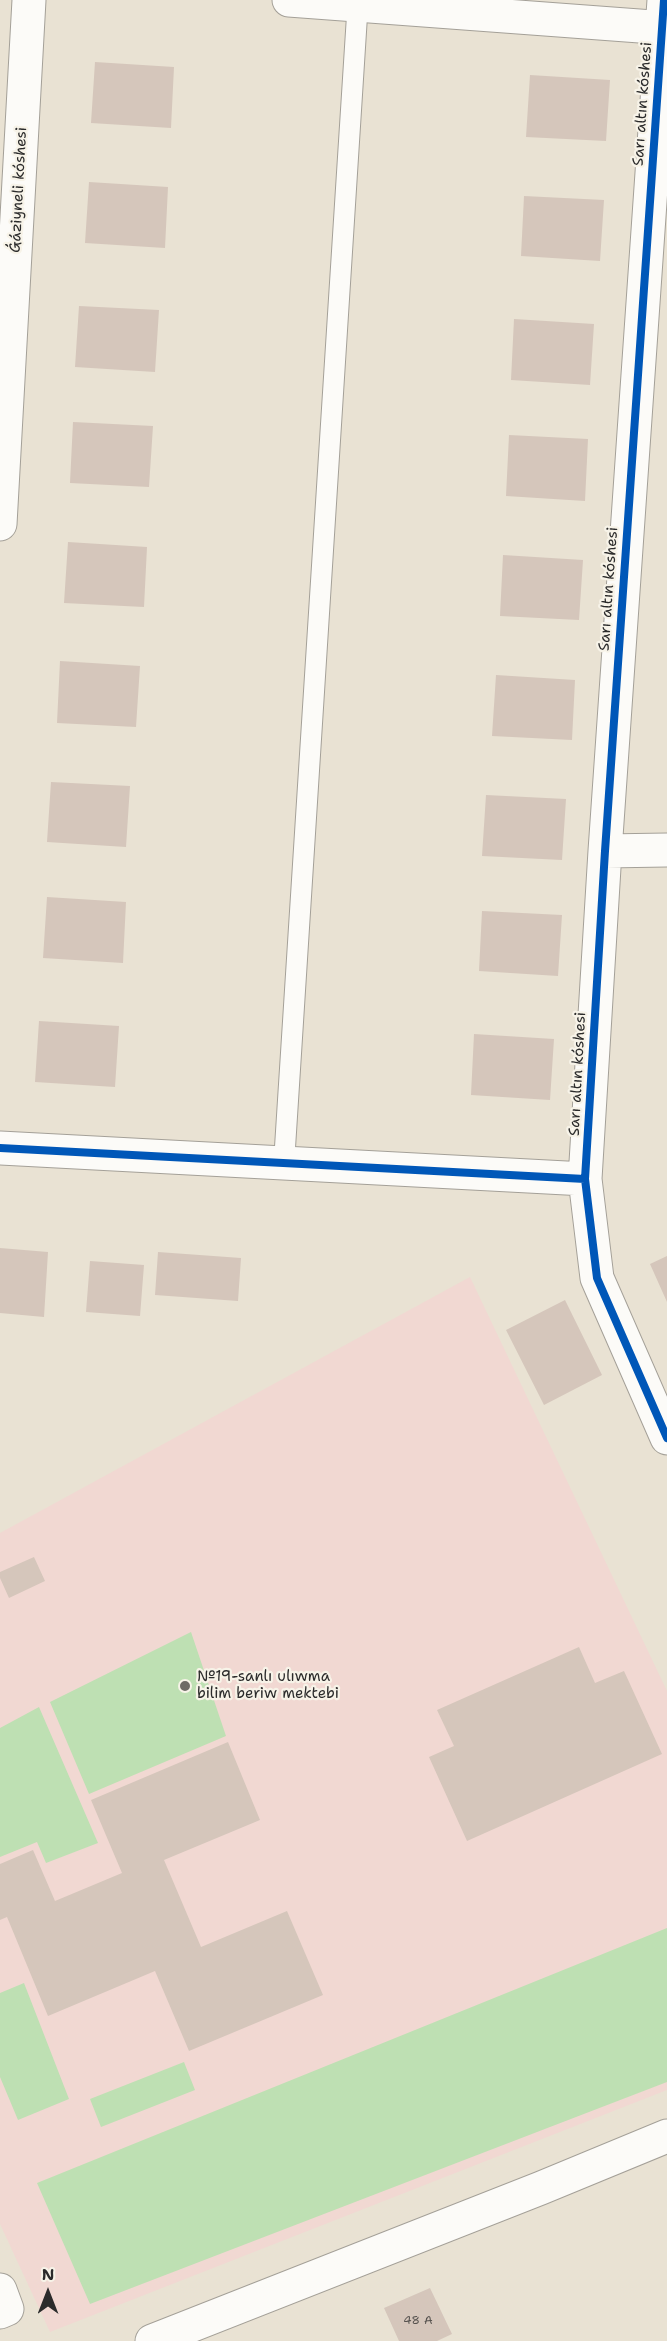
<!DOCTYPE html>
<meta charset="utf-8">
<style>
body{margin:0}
#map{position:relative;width:667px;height:2341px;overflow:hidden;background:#e9e2d3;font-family:"Shantell Sans",sans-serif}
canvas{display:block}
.north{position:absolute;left:18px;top:2263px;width:60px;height:60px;-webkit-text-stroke:4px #f7f3e8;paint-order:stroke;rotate:0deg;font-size:16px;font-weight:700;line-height:24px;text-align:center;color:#2b2b2b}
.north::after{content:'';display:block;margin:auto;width:21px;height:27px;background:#2b2b2b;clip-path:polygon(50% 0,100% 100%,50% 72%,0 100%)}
</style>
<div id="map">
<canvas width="667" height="2341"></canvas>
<div class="north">N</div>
</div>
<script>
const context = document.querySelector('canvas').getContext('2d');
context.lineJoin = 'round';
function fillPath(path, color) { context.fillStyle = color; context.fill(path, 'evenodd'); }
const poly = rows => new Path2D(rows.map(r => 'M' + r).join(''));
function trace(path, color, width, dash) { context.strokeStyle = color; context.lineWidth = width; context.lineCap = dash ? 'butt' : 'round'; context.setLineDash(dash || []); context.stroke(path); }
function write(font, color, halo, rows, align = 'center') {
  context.font = font + ' "Shantell Sans",sans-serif'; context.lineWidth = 4.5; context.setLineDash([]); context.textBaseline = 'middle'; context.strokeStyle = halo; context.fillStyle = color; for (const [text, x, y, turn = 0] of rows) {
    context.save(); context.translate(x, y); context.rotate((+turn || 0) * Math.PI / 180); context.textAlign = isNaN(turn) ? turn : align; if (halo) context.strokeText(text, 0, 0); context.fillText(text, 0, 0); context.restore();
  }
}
fillPath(poly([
 [470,1277,667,1691,667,2090,50,2332,0,2224,0,1533]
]), '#f1d8d2');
fillPath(poly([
 [191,1632,226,1736,89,1794,50,1702],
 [39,1707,98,1843,46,1863,37,1842,0,1857,0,1728],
 [667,1928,667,2082,90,2304,37,2183],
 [24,1983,69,2099,18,2120,0,2077,0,1993],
 [184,2062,195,2090,101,2127,90,2099]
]), '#bee0b3');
fillPath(poly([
 [95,62,174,67,171,128,91,123],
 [530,75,610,80,606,141,526,137],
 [89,182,168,187,165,248,85,243],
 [524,196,604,200,600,261,521,256],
 [79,306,159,310,155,372,75,367],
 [514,319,594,324,590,385,511,380],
 [73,422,153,426,149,487,70,483],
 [509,435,588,439,585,501,506,496],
 [68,542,147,547,144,607,64,603],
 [503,555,583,560,579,620,500,616],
 [60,661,140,666,136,727,57,723],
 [496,675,575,680,572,740,492,736],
 [51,782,130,786,126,847,47,842],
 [486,795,566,799,562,860,482,856],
 [47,897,126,902,123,963,43,958],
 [482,911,562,915,558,976,479,971],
 [39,1021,119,1026,115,1087,35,1082],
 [474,1034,554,1039,550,1100,471,1095],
 [0,1248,48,1252,44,1317,0,1313],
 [158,1252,241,1258,238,1301,155,1295],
 [667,1256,667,1302,650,1264],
 [90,1261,144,1265,140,1316,86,1312],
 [565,1300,602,1375,544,1405,506,1330],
 [34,1557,45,1581,9,1598,0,1578,0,1572],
 [579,1647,595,1683,624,1671,662,1754,467,1841,429,1757,454,1746,437,1710],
 [228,1742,260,1820,164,1860,201,1947,287,1911,323,1995,189,2051,155,1971,48,2016,7,1917,0,1920,0,1864,33,1850,55,1901,122,1873,91,1800],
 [430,2288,452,2334,437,2341,399,2341,384,2308]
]), '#d5c6bb');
const lane = poly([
 [284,1163,358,0]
]);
const street = poly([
 [289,0,667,28],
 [664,0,605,851,585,1179,597,1278,667,1438],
 [0,524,29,0],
 [605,851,667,850],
 [0,1148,585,1179],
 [0,2290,7,2309,0,2312],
 [152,2341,541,2188,667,2136]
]);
trace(lane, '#a4a098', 22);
trace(street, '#a4a098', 35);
trace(lane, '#fcfbf8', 20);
trace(street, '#fcfbf8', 33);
trace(poly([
 [664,0,605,851,585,1179,597,1278,667,1438],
 [0,1148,585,1179]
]), '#0057b8', 8);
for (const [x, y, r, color] of [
 [185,1686,6,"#6e6b66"]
]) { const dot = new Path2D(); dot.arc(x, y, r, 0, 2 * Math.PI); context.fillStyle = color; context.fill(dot); trace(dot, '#f7f3e8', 2); }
write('12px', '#56524f', null, [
 ["48 А",418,2321]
]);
write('15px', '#2b2b2b', '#f7f3e8', [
 ["Sarı altın kóshesi",643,104,-86],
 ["Ǵáziyneli kóshesi",19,190,-87],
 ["Sarı altın kóshesi",609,589,-86],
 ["Sarı altın kóshesi",578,1074,-87]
]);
write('15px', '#2b2b2b', '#f7f3e8', [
 ["№19-sanlı ulıwma",197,1677],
 ["bilim beriw mektebi",197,1694]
], 'left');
</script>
